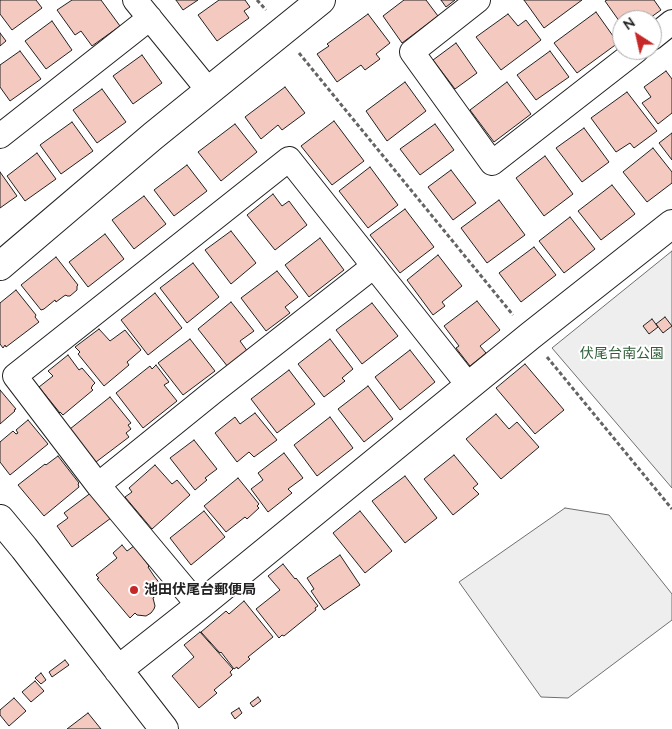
<!DOCTYPE html>
<meta charset="utf-8">
<style>
body{margin:0}
#map{position:relative;width:672px;height:729px;overflow:hidden;background:#fff;font-family:Mulish,sans-serif}
canvas{display:block}
.north{position:absolute;left:612px;top:10px;width:50px;height:50px;box-sizing:border-box;background:#fff;border:1px solid #a7a7a7;border-radius:50%;rotate:325deg;font-size:14px;font-weight:700;line-height:20px;text-align:center;color:#222}
.north::after{content:'';display:block;margin:auto;width:18px;height:22px;background:#c62828;clip-path:polygon(50% 0,100% 100%,50% 72%,0 100%)}
</style>
<div id="map">
<canvas width="672" height="729"></canvas>
<div class="north">N</div>
</div>
<script>
const context = document.querySelector('canvas').getContext('2d');
context.lineJoin = 'round';
function fillPath(path, color) { context.fillStyle = color; context.fill(path, 'evenodd'); }
const poly = rows => new Path2D(rows.map(r => 'M' + r).join(''));
function trace(path, color, width, dash) { context.strokeStyle = color; context.lineWidth = width; context.lineCap = dash ? 'butt' : 'round'; context.setLineDash(dash || []); context.stroke(path); }
function write(font, color, halo, rows, align = 'center') {
  context.font = font + ' Mulish,"Noto Sans JP",sans-serif'; context.lineWidth = 4; context.setLineDash([]); context.textBaseline = 'middle'; context.strokeStyle = halo; context.fillStyle = color; for (const [text, x, y, turn = 0] of rows) {
    context.save(); context.translate(x, y); context.rotate((+turn || 0) * Math.PI / 180); context.textAlign = isNaN(turn) ? turn : align; if (halo) context.strokeText(text, 0, 0); context.fillText(text, 0, 0); context.restore();
  }
}
const green = poly([
 [672,251,672,488,552,348,672,251],
 [565,508,609,515,672,594,672,620,568,698,541,697,459,582,565,508]
]);
fillPath(green, '#eee');
trace(green, '#6f6f6f', 1);
const building = poly([
 [0,0,36,0,42,8,12,30,0,14,0,0],
 [72,0,101,0,120,26,92,46,81,31,75,35,57,10,72,0],
 [176,0,198,0,183,10,176,0],
 [219,0,245,0,250,7,244,11,249,18,217,41,198,15,219,0],
 [404,0,426,0,438,16,402,43,383,16,404,0],
 [441,0,455,0,446,7,441,0],
 [524,0,582,0,544,28,524,0],
 [607,0,654,0,661,10,647,20,622,20,622,25,605,1,607,0],
 [596,12,618,43,577,73,554,43,596,12],
 [368,14,390,43,376,54,380,59,365,70,361,65,337,82,317,54,329,46,327,44,368,14],
 [508,14,518,26,526,20,541,40,501,70,476,37,508,14],
 [52,21,72,50,46,69,25,41,52,21],
 [0,33,6,41,0,46,0,33],
 [456,43,477,73,455,89,433,60,456,43],
 [20,51,41,79,10,101,0,87,0,65,20,51],
 [550,51,569,77,536,100,517,75,550,51],
 [142,55,162,83,133,104,113,76,142,55],
 [666,71,672,79,672,113,658,124,642,103,651,97,644,87,666,71],
 [405,82,426,111,387,141,366,111,405,82],
 [507,82,531,114,494,142,470,110,507,82],
 [285,87,305,113,282,130,278,125,261,139,245,117,285,87],
 [102,89,126,122,97,143,73,110,102,89],
 [627,92,657,131,634,148,630,143,616,152,591,118,627,92],
 [334,121,364,161,332,185,301,146,334,121],
 [72,122,93,151,61,174,40,145,72,122],
 [235,124,257,152,221,181,198,152,235,124],
 [435,124,454,150,420,175,400,149,435,124],
 [584,128,609,162,582,182,556,148,584,128],
 [672,133,672,160,659,143,672,133],
 [653,148,672,172,672,183,647,202,623,172,653,148],
 [37,153,56,179,25,201,7,176,37,153],
 [545,156,573,194,544,216,516,178,545,156],
 [187,165,207,191,174,216,154,190,187,165],
 [370,167,398,205,368,228,339,191,370,167],
 [451,170,476,203,453,220,428,187,451,170],
 [0,172,17,196,0,208,0,172],
 [612,185,635,214,601,240,578,211,612,185],
 [273,194,282,206,289,201,307,225,275,250,247,215,273,194],
 [144,196,166,224,134,249,112,220,144,196],
 [499,200,525,235,487,263,461,228,499,200],
 [405,209,434,247,400,273,370,235,405,209],
 [570,217,595,249,564,273,539,241,570,217],
 [231,231,256,263,231,284,205,250,231,231],
 [105,234,124,259,88,287,69,262,105,234],
 [320,238,344,270,309,297,285,265,320,238],
 [534,247,556,275,521,302,499,273,534,247],
 [438,255,462,286,442,302,445,306,433,315,407,280,438,255],
 [56,257,78,285,77,286,77,290,70,296,67,296,66,295,64,296,56,302,55,300,44,309,41,310,21,285,56,257],
 [193,263,219,297,187,323,160,288,193,263],
 [277,271,298,297,285,307,290,313,266,331,241,298,277,271],
 [16,290,36,315,35,317,39,322,6,347,5,345,3,348,0,344,0,303,16,290],
 [155,293,182,328,148,355,121,320,155,293],
 [477,301,500,330,480,346,486,353,470,366,456,348,459,346,444,326,477,301],
 [231,302,254,331,240,341,248,352,228,367,198,329,231,302],
 [372,303,398,336,362,364,336,330,372,303],
 [665,317,672,326,663,333,656,324,665,317],
 [652,319,658,327,649,334,643,326,652,319],
 [99,329,110,341,125,330,141,350,127,362,129,365,104,386,78,354,80,352,75,347,99,329],
 [190,339,215,371,183,395,158,363,190,339],
 [330,339,353,369,342,378,345,381,324,397,298,364,330,339],
 [410,350,435,382,400,410,375,377,410,350],
 [68,355,79,370,82,368,95,383,92,386,92,387,91,388,93,390,63,415,60,412,60,413,39,387,53,376,48,371,68,355],
 [525,364,564,410,535,434,496,388,525,364],
 [156,365,169,382,164,385,177,401,143,428,116,393,150,366,152,369,156,365],
 [289,370,315,404,277,433,251,399,289,370],
 [368,386,393,419,364,442,338,409,368,386],
 [0,390,16,409,14,410,15,411,0,424,0,390],
 [110,397,131,423,128,425,131,429,126,433,129,437,96,462,70,429,110,397],
 [255,413,277,440,254,457,249,452,237,462,215,433,235,417,240,424,255,413],
 [496,414,509,429,517,422,539,447,501,479,466,439,496,414],
 [330,417,353,448,317,476,294,445,330,417],
 [28,420,48,444,10,475,0,462,0,442,13,431,16,434,18,433,16,430,28,420],
 [194,440,217,469,205,478,207,480,195,490,170,458,194,440],
 [284,453,303,478,288,489,292,493,268,512,251,489,263,480,258,473,284,453],
 [454,455,478,484,473,488,479,494,453,515,424,479,454,455],
 [58,456,79,483,78,484,79,487,44,516,18,485,45,464,46,465,58,456],
 [155,465,172,484,177,480,190,495,152,529,125,497,132,492,129,488,155,465],
 [405,476,437,518,405,543,372,501,405,476],
 [238,478,259,504,257,506,259,508,247,519,245,517,226,532,204,506,238,478],
 [92,492,111,518,72,547,57,526,68,518,64,513,92,492],
 [204,511,225,537,191,565,170,538,204,511],
 [360,511,392,551,365,573,333,533,360,511],
 [122,545,127,551,134,546,149,566,148,567,154,576,164,589,153,598,155,606,154,609,151,613,146,616,137,615,135,613,130,618,97,579,99,578,96,575,117,558,113,553,122,545],
 [340,555,360,585,324,610,311,591,314,589,307,578,340,555],
 [283,564,295,579,296,578,318,606,315,608,316,610,284,636,282,635,279,638,256,609,280,590,268,576,283,564],
 [244,601,273,637,248,657,250,659,238,669,237,667,234,669,221,652,220,653,201,632,226,611,229,614,244,601],
 [200,632,233,669,230,672,232,675,214,690,217,693,199,708,172,676,194,657,184,645,200,632],
 [65,660,69,665,52,677,49,672,65,660],
 [41,673,46,680,41,684,35,678,41,673],
 [35,681,44,691,31,702,22,692,35,681],
 [258,697,261,701,253,707,250,703,258,697],
 [14,698,26,711,9,726,0,715,0,710,14,698],
 [239,708,242,713,235,719,231,713,239,708],
 [88,713,101,729,67,729,88,713]
]);
fillPath(building, '#f3c9c0');
trace(building, '#222', 1);
const street = poly([
 [135,0,209,91],
 [478,0,412,52,492,163,637,50],
 [652,38,672,22],
 [0,136,150,18],
 [98,485,213,392,374,266],
 [199,606,98,485,15,376,289,159,469,386]
]);
const secondary = poly([
 [0,266,153,136,321,0],
 [0,519,24,548,164,729],
 [118,670,199,606,530,336,672,224]
]);
trace(street, '#222', 26);
trace(secondary, '#222', 30);
trace(poly([
 [257,0,266,10],
 [299,53,513,315],
 [547,357,672,509]
]), '#646464', 3, [4, 2.5]);
trace(street, '#fff', 24);
trace(secondary, '#fff', 28);
for (const [x, y, r, color] of [
 [134,590,5,"#c62828"]
]) { const dot = new Path2D(); dot.arc(x, y, r, 0, 2 * Math.PI); context.fillStyle = color; context.fill(dot); trace(dot, '#fff', 2); }
write('14px', '#2f5e38', '#fff', [
 ["伏尾台南公園",622,354]
]);
write('bold 14px', '#222', '#fff', [
 ["池田伏尾台郵便局",144,590]
], 'left');
</script>
